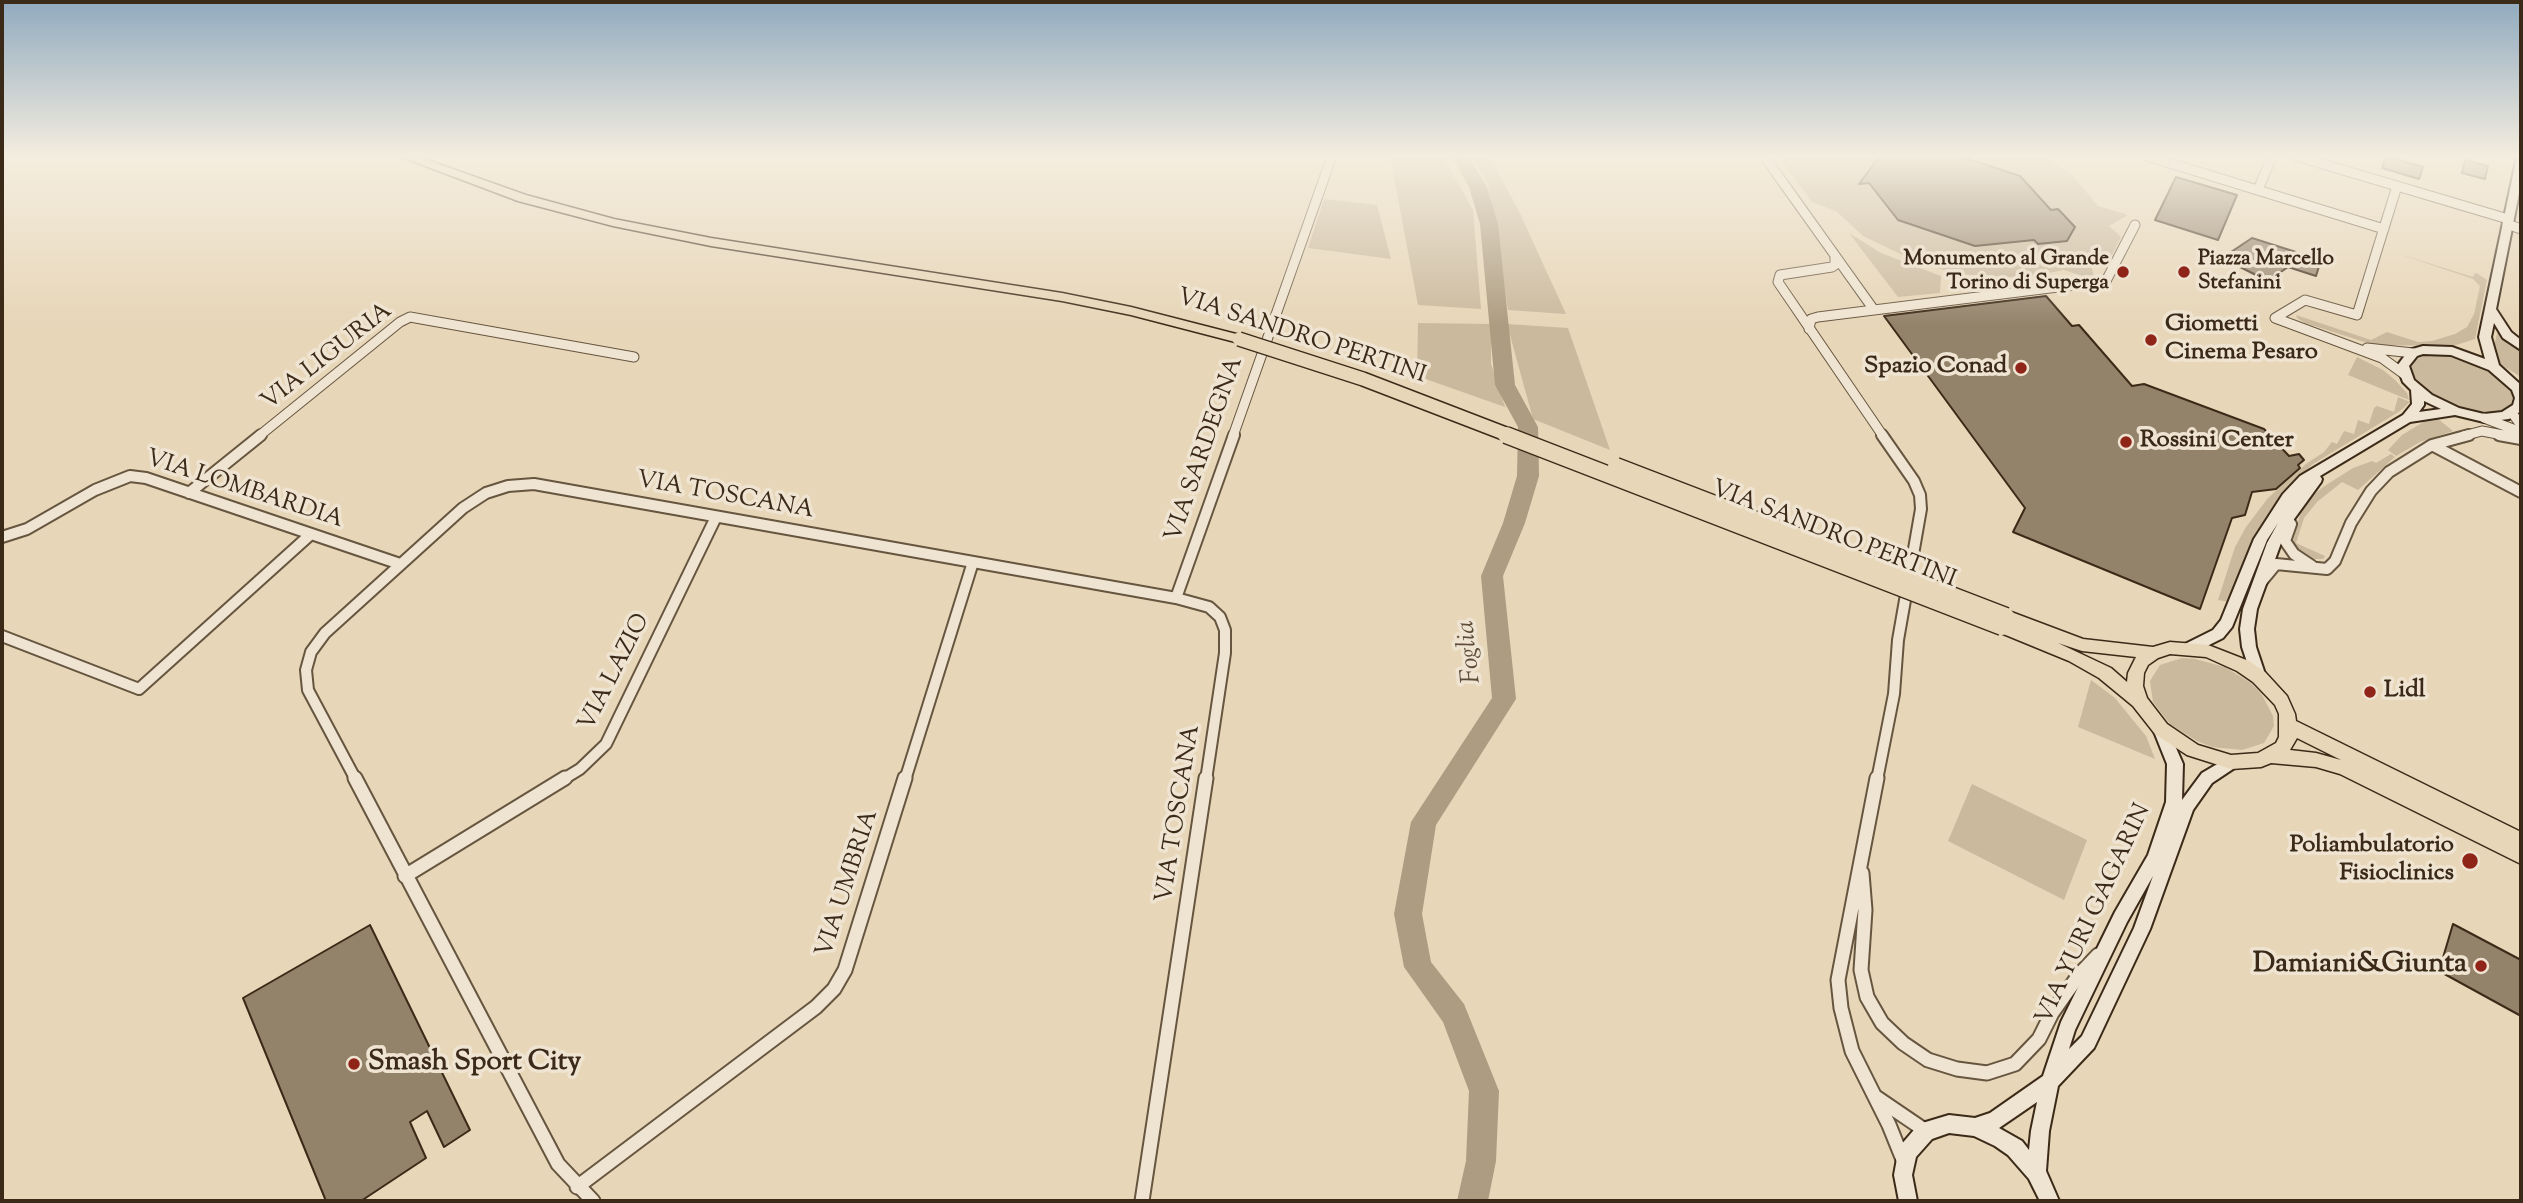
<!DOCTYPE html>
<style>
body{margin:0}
#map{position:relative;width:2523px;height:1203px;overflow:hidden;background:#e7d6b8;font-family:"Sorts Mill Goudy",serif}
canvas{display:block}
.frame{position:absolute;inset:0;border:4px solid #3b2a17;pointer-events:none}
</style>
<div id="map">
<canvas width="2523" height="1203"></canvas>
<div class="frame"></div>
</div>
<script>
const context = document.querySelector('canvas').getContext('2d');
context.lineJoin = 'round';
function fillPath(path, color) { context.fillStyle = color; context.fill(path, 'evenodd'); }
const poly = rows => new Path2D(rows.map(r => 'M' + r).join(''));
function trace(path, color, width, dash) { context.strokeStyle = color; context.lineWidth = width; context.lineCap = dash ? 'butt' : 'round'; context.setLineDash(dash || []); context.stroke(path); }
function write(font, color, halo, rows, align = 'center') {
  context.font = font + ' "Sorts Mill Goudy",serif'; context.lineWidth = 7; context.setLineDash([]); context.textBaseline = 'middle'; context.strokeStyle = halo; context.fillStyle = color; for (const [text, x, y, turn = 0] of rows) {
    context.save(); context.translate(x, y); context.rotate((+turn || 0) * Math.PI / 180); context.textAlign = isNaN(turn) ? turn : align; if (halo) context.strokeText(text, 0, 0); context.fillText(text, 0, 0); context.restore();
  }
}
fillPath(poly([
 [1390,156,1443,156,1473,210,1481,309,1418,305],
 [1470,156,1489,156,1518,209,1566,314,1508,310,1488,184],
 [1778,156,2044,156,2073,176,2098,206,2128,215,2109,226,2121,237,2109,261,2090,262,2095,280,2064,270,2023,278,1958,274,1917,262,1863,236,1836,211,1812,202],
 [1324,199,1377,205,1391,259,1308,248],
 [1849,233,1881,253,1941,276,1940,293,1898,297],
 [2390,251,2473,277,2475,273,2478,274,2487,280,2475,339,2453,346,2374,345,2305,323,2297,318,2296,315,2371,340,2387,332,2418,342,2432,341,2455,334,2467,327,2474,314,2480,286,2473,279],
 [1418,323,1491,324,1491,364,1505,407,1417,376],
 [1507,324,1568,328,1610,450,1533,419],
 [2498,329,2521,349,2521,377,2503,366,2495,359,2493,351],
 [2428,354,2453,355,2489,369,2510,387,2513,396,2511,404,2499,412,2481,413,2456,408,2432,396,2416,382,2410,368,2413,361],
 [2357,357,2383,370,2395,380,2407,393,2409,400,2348,375],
 [2398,397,2410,402,2400,411,2313,464,2291,484,2255,536,2229,602,2218,600,2235,547,2246,527,2268,498,2306,464,2324,452,2332,442,2337,444,2344,431,2354,434,2358,420,2369,424,2374,408,2377,406,2394,412],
 [2437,418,2453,431,2420,442,2396,456,2388,450,2402,435,2425,421],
 [2391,454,2395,457,2358,490,2342,482,2317,502,2304,518,2296,543,2325,556,2323,559,2312,559,2296,552,2292,544,2303,504,2323,487,2353,468,2372,461,2376,463],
 [2182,658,2195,659,2225,667,2251,683,2261,693,2273,716,2274,726,2264,743,2242,750,2212,747,2197,741,2170,724,2153,702,2150,681,2160,665],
 [2091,680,2115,698,2146,736,2155,759,2078,727],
 [1972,784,2087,840,2064,900,1948,841]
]), '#cab99d');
fillPath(poly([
 [1451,156,1468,156,1487,187,1498,224,1515,385,1538,427,1539,476,1525,523,1503,576,1516,699,1436,825,1422,914,1431,962,1464,1004,1499,1091,1496,1161,1488,1201,1457,1201,1466,1161,1469,1091,1443,1022,1404,967,1394,914,1411,822,1492,698,1481,576,1503,523,1517,476,1518,427,1495,385,1480,224,1469,187,1451,156]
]), '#ad9c81');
const building = poly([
 [1880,156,1959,156,2020,176,2051,210,2058,209,2075,227,2067,241,2038,244,2034,240,1975,246,1898,220,1869,183,1859,184,1880,156],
 [2386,156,2423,167,2419,179,2382,168,2386,156],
 [2465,160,2488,166,2485,179,2462,173,2465,160],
 [2176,177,2237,195,2218,240,2155,220,2176,177],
 [2252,238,2321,260,2316,276,2288,267,2268,281,2222,258,2252,238],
 [2046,296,2072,326,2079,325,2132,386,2144,384,2264,429,2289,456,2299,454,2304,460,2298,465,2300,468,2276,489,2252,492,2245,515,2232,518,2200,609,2013,532,2025,508,1884,316,2046,296],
 [2453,924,2521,960,2521,1016,2439,971,2453,924],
 [370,925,470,1130,444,1147,427,1111,410,1122,426,1158,361,1201,326,1201,243,998,370,925]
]);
fillPath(building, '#94836b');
trace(building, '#3b2a17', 2);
const streetFar2 = poly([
 [1764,156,1874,310],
 [2147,156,2384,229],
 [2296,156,2508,219],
 [2397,186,2357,315,2305,300,2275,318,2382,358,2404,374],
 [2258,190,2272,156],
 [2507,224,2521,229],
 [1835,256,1835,265,1832,267,1780,275,1778,282,1883,436],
 [1809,329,1811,319,1818,317,2106,281,2135,225],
 [2367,348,2413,353],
 [2512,413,2521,425],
 [2484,418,2521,432],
 [259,436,400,322,410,317,634,357],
 [1233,436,1332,156],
 [2463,436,2482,431,2508,436]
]);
const streetFar1 = poly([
 [2499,435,2521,439],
 [2432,445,2521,492],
 [189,493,261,435],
 [2287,519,2291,524,2285,541,2294,554,2312,566],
 [2,537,27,529,95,490,130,476,146,478,400,564],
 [2262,581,2276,564,2327,569,2335,561,2351,523,2371,491,2389,472,2432,445,2469,435],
 [1176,598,1234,435],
 [2,636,139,689,311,534],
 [356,780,308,690,306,670,311,652,325,633,463,508,486,493,508,486,534,484,1176,598,1209,607,1220,617,1225,630,1225,653,1206,780],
 [562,780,580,769,606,744,716,517],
 [905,780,973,562],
 [1877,780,1894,694,1898,640,1921,509,1920,495,1914,481,1882,435]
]);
const street = poly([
 [355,778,558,1164,593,1201],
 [1877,778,1838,980,1841,1008,1852,1051,1889,1125,1904,1162],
 [1862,873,1865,910,1861,970,1867,997,1882,1023,1903,1043,1928,1060,1957,1069,1987,1073,2015,1064,2039,1039,2052,1013,2079,975,2098,955],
 [405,876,565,778],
 [1876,1097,1926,1131],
 [577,1187,816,1007,834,989,845,970,905,778],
 [1142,1201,1206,778]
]);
const secondary = poly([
 [2517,156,2521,156,2521,183,2496,309,2511,332,2521,340,2521,350,2503,338,2494,323,2491,337,2499,365,2521,385,2521,411,2509,419,2484,422,2455,415,2410,422,2320,476,2322,479,2321,482,2292,522,2281,543,2257,609,2254,629,2256,647,2266,677,2264,681,2254,681,2252,677,2242,647,2240,629,2243,609,2267,543,2278,523,2267,540,2232,627,2223,638,2195,652,2185,652,2183,648,2185,644,2213,630,2221,620,2254,539,2283,494,2300,476,2403,415,2412,404,2411,390,2403,382,2397,366,2409,350,2423,346,2452,347,2485,359,2479,337,2517,156],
 [2423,354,2451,355,2489,370,2512,390,2515,398,2513,405,2502,412,2484,414,2459,408,2432,395,2414,380,2409,366,2417,356,2423,354],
 [2424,401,2441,409,2419,412,2424,405,2424,401],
 [2161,723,2166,725,2183,764,2182,800,2202,773,2231,756,2236,757,2239,762,2236,767,2212,783,2193,810,2150,929,2094,1048,2058,1086,2049,1131,2046,1171,2059,1201,2040,1201,2029,1179,2008,1155,1995,1146,1974,1136,1949,1133,1932,1139,1916,1157,1912,1175,1917,1201,1899,1201,1894,1175,1898,1153,1900,1146,1919,1124,1949,1115,1975,1118,1990,1113,2043,1076,2061,1022,2115,912,2148,855,2166,802,2167,764,2153,729,2156,725,2161,723],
 [2153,876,2134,928,2082,1036,2069,1049,2075,1030,2127,922,2153,876],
 [2037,1102,2031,1131,2029,1150,2022,1141,1999,1128,2037,1102]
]);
const primary = poly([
 [399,156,416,156,526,195,614,219,711,238,1062,293,1131,307,1244,336,1246,339,1239,343,1131,315,1062,301,711,246,613,226,518,201,399,156],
 [2006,610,2083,639,2153,647,2170,642,2208,645,2249,661,2265,672,2287,696,2295,714,2296,721,2521,832,2521,864,2340,774,2316,767,2271,763,2261,767,2231,769,2187,755,2155,734,2133,706,2099,678,2069,661,1996,631,1994,627,1996,623,2002,621,1998,616,2000,612,2006,610],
 [2058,643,2082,651,2136,657,2128,673,2127,682,2111,668,2058,643],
 [2170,654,2206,657,2237,671,2253,682,2275,705,2279,714,2279,737,2276,743,2258,753,2231,755,2198,745,2167,724,2147,698,2143,686,2144,673,2148,665,2158,658,2170,654],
 [2297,738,2341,760,2316,753,2290,750,2297,738]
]);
trace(streetFar2, '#66553f', 11);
trace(streetFar1, '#66553f', 14);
trace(street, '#66553f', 17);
trace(secondary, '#3b2a17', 4);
trace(primary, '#3b2a17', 3);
trace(streetFar2, '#efe4d1', 9);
trace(streetFar1, '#efe4d1', 10);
trace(street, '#efe4d1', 13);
fillPath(secondary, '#efe4d1');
fillPath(primary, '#e7d6b8');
const primaryBridgeFar1 = poly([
 [1239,339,1363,379,1511,436]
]);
const primaryBridge = poly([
 [1506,435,2002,627],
 [1616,466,2006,616]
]);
trace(primaryBridgeFar1, '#3b2a17', 16, []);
trace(primaryBridge, '#3b2a17', 19, []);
trace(primaryBridgeFar1, '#e7d6b8', 13);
trace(primaryBridge, '#e7d6b8', 16);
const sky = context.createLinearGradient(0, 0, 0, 325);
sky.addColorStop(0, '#90aabf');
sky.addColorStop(0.48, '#f4eddf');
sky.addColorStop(1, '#f4eddf00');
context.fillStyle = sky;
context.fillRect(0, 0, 2523, 325);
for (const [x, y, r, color] of [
 [2123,272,7,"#8f2418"],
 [2184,272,7,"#8f2418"],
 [2151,340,7,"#8f2418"],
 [2021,368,7,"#8f2418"],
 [2126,442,7,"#8f2418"],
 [2370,692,7,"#8f2418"],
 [2470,861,9,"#8f2418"],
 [2481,966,7,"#8f2418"],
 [354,1064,7,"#8f2418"]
]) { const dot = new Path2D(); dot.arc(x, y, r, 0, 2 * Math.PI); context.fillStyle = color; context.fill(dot); trace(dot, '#efe4d1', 2.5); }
write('bold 21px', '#3b2a17', '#efe4d1', [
 ["Monumento al Grande",2109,260],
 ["Torino di Superga",2109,284],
 ["Piazza Marcello",2198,260,"left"],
 ["Stefanini",2198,284,"left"]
], 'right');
write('bold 24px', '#3b2a17', '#efe4d1', [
 ["Giometti",2165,326],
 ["Cinema Pesaro",2165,354],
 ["Spazio Conad",2007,368,"right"],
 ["Rossini Center",2140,442],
 ["Lidl",2384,692],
 ["Poliambulatorio",2454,847,"right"],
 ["Fisioclinics",2454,875,"right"]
], 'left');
write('24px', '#3b2a17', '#efe4d1', [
 ["VIA SANDRO PERTINI",1301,338,18],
 ["VIA LIGURIA",328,358,-38],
 ["VIA SARDEGNA",1206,450,-71],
 ["VIA LOMBARDIA",244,491,18],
 ["VIA TOSCANA",725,497,10],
 ["VIA SANDRO PERTINI",1833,536,21],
 ["VIA LAZIO",616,673,-63],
 ["VIA TOSCANA",1180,814,-81],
 ["VIA UMBRIA",849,884,-72],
 ["VIA YURI GAGARIN",2095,915,-65]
]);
write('italic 26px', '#5d4c37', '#efe4d1', [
 ["Foglia",1471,652,-96]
]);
write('bold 28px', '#3b2a17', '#efe4d1', [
 ["Damiani&Giunta",2467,966],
 ["Smash Sport City",368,1064,"left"]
], 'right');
</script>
